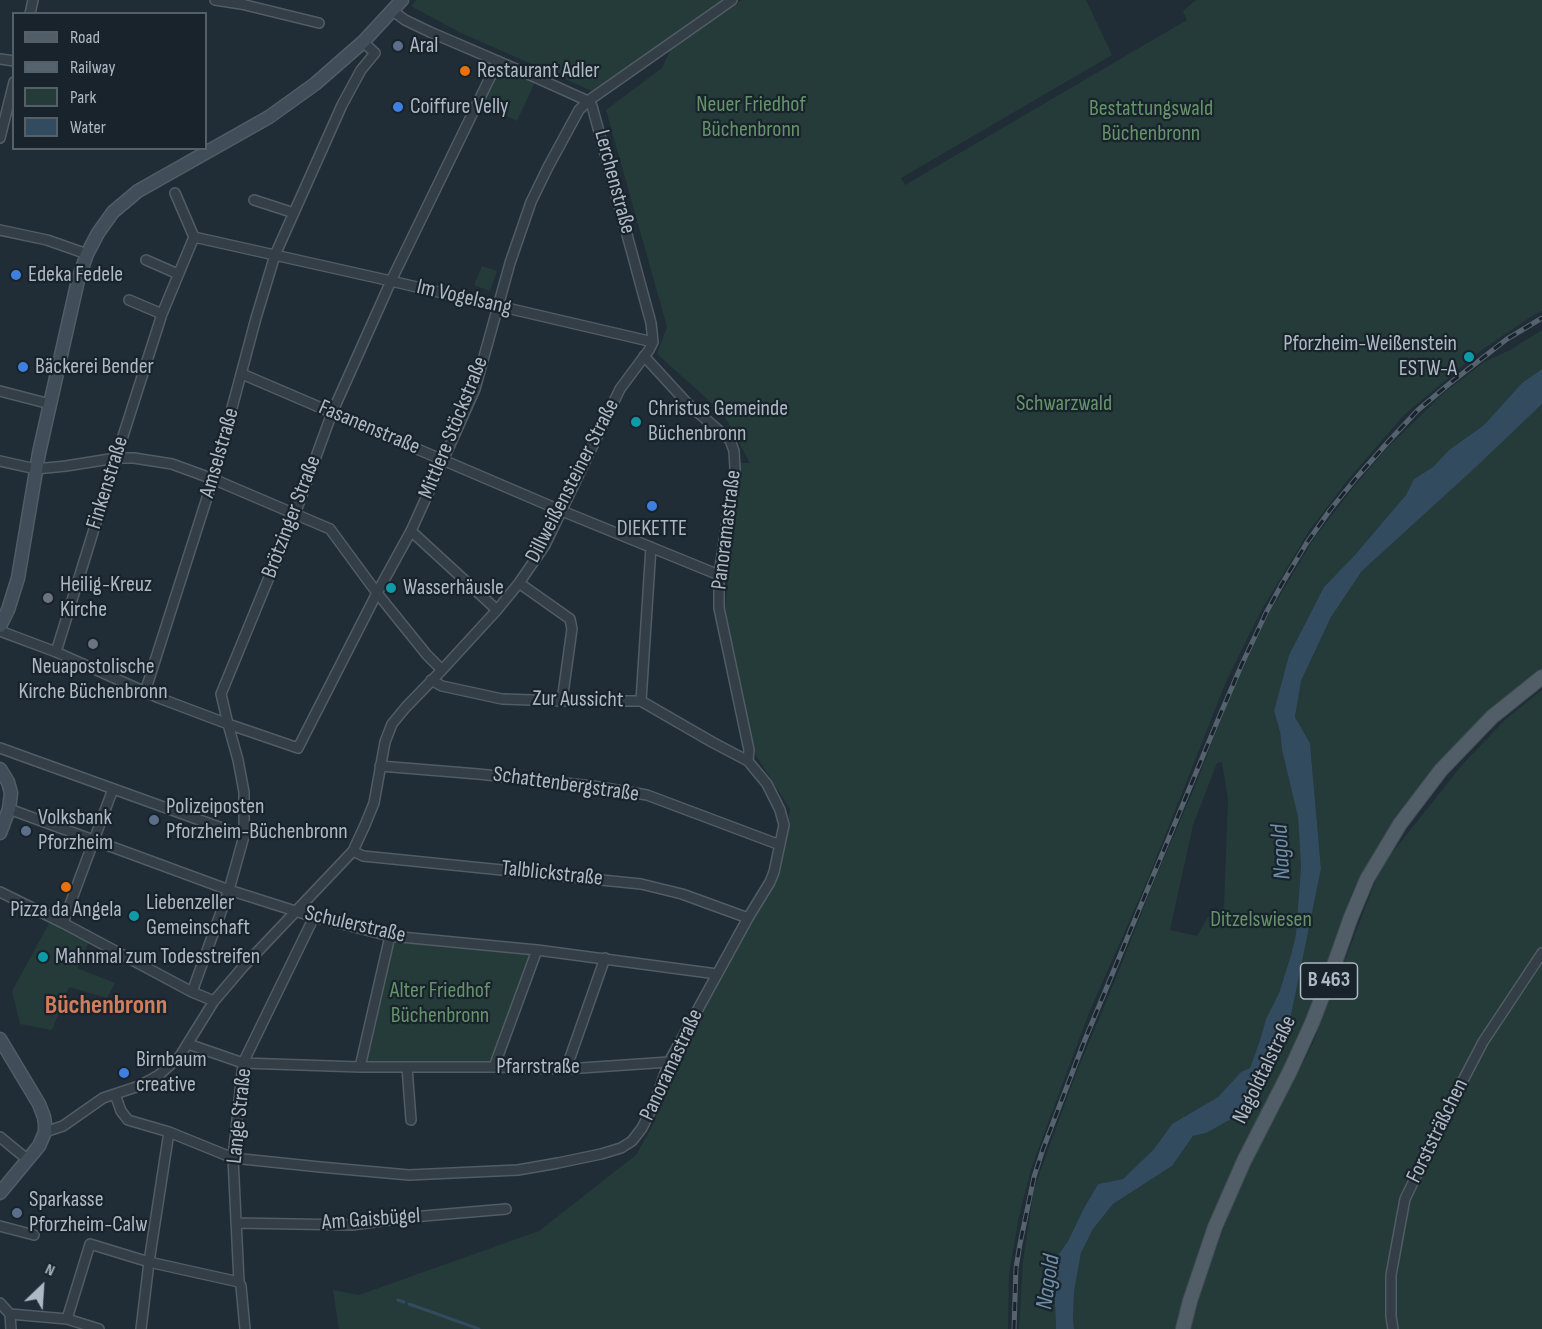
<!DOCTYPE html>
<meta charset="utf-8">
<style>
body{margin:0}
#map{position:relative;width:1542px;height:1329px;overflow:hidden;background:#202d36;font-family:"Sofia Sans Condensed",sans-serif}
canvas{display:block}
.legend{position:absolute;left:12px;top:12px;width:195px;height:138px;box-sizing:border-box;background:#19232b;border:2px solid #545f68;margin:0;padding:8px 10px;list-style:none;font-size:18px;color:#adb9c4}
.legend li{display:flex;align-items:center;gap:12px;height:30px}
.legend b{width:30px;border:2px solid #545f68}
.north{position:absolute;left:12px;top:1257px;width:60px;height:60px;-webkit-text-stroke:4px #19232b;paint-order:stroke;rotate:25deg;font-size:16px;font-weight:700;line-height:24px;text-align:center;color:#adb9c4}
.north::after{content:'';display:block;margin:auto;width:21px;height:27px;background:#adb9c4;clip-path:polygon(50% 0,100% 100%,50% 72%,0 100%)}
</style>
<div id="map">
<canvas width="1542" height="1329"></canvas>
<ul class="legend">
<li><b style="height:8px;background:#515e67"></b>Road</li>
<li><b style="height:8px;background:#55636e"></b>Railway</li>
<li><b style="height:16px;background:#253b39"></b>Park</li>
<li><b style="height:16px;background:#334b5e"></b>Water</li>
</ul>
<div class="north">N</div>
</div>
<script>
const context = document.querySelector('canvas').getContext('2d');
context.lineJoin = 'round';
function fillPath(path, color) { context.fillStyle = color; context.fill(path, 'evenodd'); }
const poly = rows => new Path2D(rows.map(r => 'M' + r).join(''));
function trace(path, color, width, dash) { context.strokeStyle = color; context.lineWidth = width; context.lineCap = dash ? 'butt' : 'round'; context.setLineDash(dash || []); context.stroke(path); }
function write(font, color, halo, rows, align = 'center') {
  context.font = font + ' "Sofia Sans Condensed",sans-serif'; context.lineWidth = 4.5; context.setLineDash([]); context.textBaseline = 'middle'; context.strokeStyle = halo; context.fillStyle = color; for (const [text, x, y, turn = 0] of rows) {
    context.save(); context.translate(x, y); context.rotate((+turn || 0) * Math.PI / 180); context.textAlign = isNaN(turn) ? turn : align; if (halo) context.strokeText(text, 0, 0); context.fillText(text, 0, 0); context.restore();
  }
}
fillPath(poly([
 [416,0,726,0,592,91,459,32,411,6],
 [742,0,1086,0,1112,55,901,178,905,185,1187,20,1183,11,1196,0,1542,0,1542,311,1532,316,1483,349,1404,415,1346,482,1309,531,1261,611,1226,682,1149,876,1089,1013,1032,1166,1019,1216,1009,1274,1008,1329,339,1329,333,1290,359,1295,539,1231,636,1155,655,1121,674,1059,779,868,790,809,755,754,725,609,740,463,750,463,723,413,657,354,667,327,606,110,662,68,671,49],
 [498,61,537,78,517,121,478,102],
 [482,266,497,271,490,291,474,285],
 [1542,330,1542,369,1522,383,1484,425,1449,450,1433,467,1414,479,1406,495,1354,556,1324,587,1289,655,1274,711,1280,732,1282,750,1298,817,1301,866,1296,934,1291,955,1279,993,1266,1019,1260,1040,1250,1068,1241,1072,1218,1097,1172,1124,1154,1149,1123,1179,1098,1184,1084,1208,1068,1241,1051,1265,1054,1281,1056,1329,1019,1329,1023,1261,1034,1189,1075,1076,1118,973,1155,879,1193,791,1231,694,1267,617,1315,537,1353,488,1387,448,1445,392,1484,362,1510,350],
 [1222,762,1228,799,1224,907,1208,917,1197,936,1170,930,1193,825,1217,763],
 [1542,404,1542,670,1524,682,1494,707,1383,840,1367,865,1353,891,1336,935,1319,988,1303,1030,1285,1069,1262,1112,1211,1216,1193,1272,1177,1329,1074,1329,1073,1318,1074,1292,1081,1253,1093,1229,1113,1204,1172,1166,1193,1136,1206,1133,1287,1035,1321,869,1310,743,1295,717,1301,681,1331,617,1362,571,1476,467],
 [1542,690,1542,1329,1190,1329,1193,1308,1229,1214,1258,1148,1313,1043,1375,882,1392,853,1462,765,1506,719],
 [52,918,91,938,77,968,115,983,107,998,69,987,52,1030,20,1024,12,991],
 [392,940,533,952,491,1065,408,1061,365,1062]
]), '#253b39');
fillPath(poly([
 [1542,369,1542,404,1476,467,1362,571,1331,617,1301,681,1295,717,1310,743,1321,869,1287,1035,1272,1067,1240,1114,1206,1133,1193,1136,1172,1166,1113,1204,1093,1229,1081,1253,1074,1292,1073,1318,1074,1329,1056,1329,1054,1281,1051,1265,1068,1241,1084,1208,1098,1184,1123,1179,1154,1149,1172,1124,1218,1097,1241,1072,1250,1068,1260,1040,1266,1019,1279,993,1291,955,1296,934,1301,866,1298,817,1282,750,1280,732,1274,711,1289,655,1324,587,1354,556,1406,495,1414,479,1433,467,1449,450,1484,425,1522,383]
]), '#334b5e');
trace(poly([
 [398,1300,404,1302],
 [409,1304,479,1329]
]), '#334b5e', 3);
const street = poly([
 [215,0,241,4],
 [241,0,241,4,319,23],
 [30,14,33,0],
 [0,59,14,61],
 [0,138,14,82],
 [254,200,294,213],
 [0,230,47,240,87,254],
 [194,237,391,281,653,342],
 [146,260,178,274],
 [129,300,162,314],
 [242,374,562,511,719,575],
 [0,391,50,404],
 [0,461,36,469,66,466,116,458,134,458,172,464,213,479,330,529,377,593,427,655,442,670],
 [411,531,497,610],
 [519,583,570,619,572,629,562,701],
 [0,631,56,652,159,698,228,724,298,748,377,593,411,531,459,425,475,389,510,263,531,202,548,167,579,110,588,101,732,0],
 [56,652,116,458,162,314,194,237,175,193],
 [431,680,442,686,502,699,562,701,641,701,712,742,748,761],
 [145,692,213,479,256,318,275,255,342,105,361,70,375,53,363,42],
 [641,701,651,547],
 [0,748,244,836],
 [380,766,478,774,593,786,647,795,780,845],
 [9,809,229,890,314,917,390,936,537,950,717,974],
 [353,851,363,856,641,884,682,894,748,918],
 [0,892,63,923,192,992,214,1001],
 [63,923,113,789],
 [192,992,229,890,244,836,244,792,238,760,228,724,221,694,295,514,332,413,391,281,498,61],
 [188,1044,243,1063,360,1067,494,1067,566,1069,669,1062],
 [360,1067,390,936],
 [407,1067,411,1120],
 [494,1067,537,950],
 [566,1069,605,958],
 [115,1094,121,1111,128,1120,169,1132,233,1158,320,1167,409,1175,518,1170,558,1163,601,1154,621,1148,632,1141,642,1128,654,1104,669,1062,748,918,770,882,774,872,784,825,780,810,767,784,748,761,749,750,719,608,719,575,735,469,734,451,730,440,688,404,644,356],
 [45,1132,63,1126,103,1098,139,1086,159,1075,180,1056,214,1001,243,967,353,851,365,825,374,803,385,742,392,724,406,707,442,670,497,610,519,583,545,545,620,389,649,350,653,342,651,323,592,106,588,101,537,78,430,32,405,20,393,11],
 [0,1137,28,1160],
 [236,1223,352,1225,412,1217,506,1209],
 [0,1226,34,1235],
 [0,1303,10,1314,11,1329],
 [10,1314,67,1319,99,1329],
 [67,1319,90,1244,149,1262,239,1282],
 [141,1329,149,1262,169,1132],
 [245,1329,241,1286,239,1282,233,1158,243,1063,314,917],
 [1393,1329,1391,1316,1391,1275,1405,1199,1459,1088,1483,1042,1542,953]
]);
const secondary = poly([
 [0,626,8,610,18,578,39,453,78,280,87,254,98,233,113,212,138,191,269,117,315,84,363,42,402,0],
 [0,769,8,782,11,793,9,809,0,833],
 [0,1039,39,1104,44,1117,45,1124,45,1132,39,1146,0,1193]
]);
const primary = poly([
 [1183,1329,1190,1301,1215,1227,1244,1161,1290,1071,1312,1023,1328,982,1351,917,1367,879,1400,824,1441,770,1492,717,1542,677]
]);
trace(street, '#515c65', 12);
trace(secondary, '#515c65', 15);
trace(primary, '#404a53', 16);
trace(street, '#333e47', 9);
trace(secondary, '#414e5a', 12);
trace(primary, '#515e67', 14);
const rail = poly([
 [1014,1329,1016,1268,1020,1244,1034,1177,1043,1149,1084,1042,1220,715,1242,664,1266,613,1283,582,1306,544,1330,510,1357,477,1388,442,1418,410,1449,384,1507,339,1542,318]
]);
trace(rail, '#55636e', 5);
trace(rail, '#19232b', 3, [9]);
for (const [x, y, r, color] of [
 [398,46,6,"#5c6f8a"],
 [465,71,6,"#e8710a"],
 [398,107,6,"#3f7fe0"],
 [16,275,6,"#3f7fe0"],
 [1469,357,6,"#0f9aa8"],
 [23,367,6,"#3f7fe0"],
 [636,422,6,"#0f9aa8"],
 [652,506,6,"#3f7fe0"],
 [391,588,6,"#0f9aa8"],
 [48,598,6,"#6b7280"],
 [93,644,6,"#6b7280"],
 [154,820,6,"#5c6f8a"],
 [26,831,6,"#5c6f8a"],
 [66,887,6,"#e8710a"],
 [134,916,6,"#0f9aa8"],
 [43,957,6,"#0f9aa8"],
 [124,1073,6,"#3f7fe0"],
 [17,1213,6,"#5c6f8a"]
]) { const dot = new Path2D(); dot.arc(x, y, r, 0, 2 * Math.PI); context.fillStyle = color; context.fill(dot); trace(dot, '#19232b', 2); }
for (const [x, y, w] of [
 [1329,981,57]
]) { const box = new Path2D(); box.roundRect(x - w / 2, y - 18, w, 36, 4.5); context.fillStyle = '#19232b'; context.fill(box); trace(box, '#adb9c4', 1.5); }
write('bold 21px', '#adb9c4', null, [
 ["B 463",1329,981]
]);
write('22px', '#adb9c4', '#19232b', [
 ["Aral",410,46],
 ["Restaurant Adler",477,71],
 ["Coiffure Velly",410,107],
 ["Edeka Fedele",28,275],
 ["Pforzheim-Weißenstein",1457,344,"right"],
 ["ESTW-A",1457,369,"right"],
 ["Bäckerei Bender",35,367],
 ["Christus Gemeinde",648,409],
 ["Büchenbronn",648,434],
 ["DIEKETTE",652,529,"center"],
 ["Heilig-Kreuz",60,585],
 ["Kirche",60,610],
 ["Wasserhäusle",403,588],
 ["Neuapostolische",93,667,"center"],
 ["Kirche Büchenbronn",93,692,"center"],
 ["Polizeiposten",166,807],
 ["Pforzheim-Büchenbronn",166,832],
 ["Volksbank",38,818],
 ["Pforzheim",38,843],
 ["Liebenzeller",146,903],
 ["Gemeinschaft",146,928],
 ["Pizza da Angela",66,910,"center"],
 ["Mahnmal zum Todesstreifen",55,957],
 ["Birnbaum",136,1060],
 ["creative",136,1085],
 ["Sparkasse",29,1200],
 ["Pforzheim-Calw",29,1225]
], 'left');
write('22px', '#66946a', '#19232b', [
 ["Neuer Friedhof",751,105],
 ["Büchenbronn",751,130],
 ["Bestattungswald",1151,109],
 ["Büchenbronn",1151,134],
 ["Schwarzwald",1064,404],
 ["Ditzelswiesen",1261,920],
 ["Alter Friedhof",440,991],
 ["Büchenbronn",440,1016]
]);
write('22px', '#adb9c4', '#19232b', [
 ["Lerchenstraße",614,182,75],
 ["Im Vogelsang",464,298,13],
 ["Fasanenstraße",369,428,23],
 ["Mittlere Stöckstraße",454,428,-68],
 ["Amselstraße",220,453,-74],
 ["Dillweißensteiner Straße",573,481,-63],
 ["Finkenstraße",108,483,-73],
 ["Brötzinger Straße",292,517,-69],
 ["Panoramastraße",727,530,-83],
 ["Zur Aussicht",578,700,1],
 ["Schattenbergstraße",566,785,8],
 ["Talblickstraße",552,874,6],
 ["Schulerstraße",355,925,13],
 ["Panoramastraße",672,1065,-65],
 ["Pfarrstraße",538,1067],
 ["Nagoldtalstraße",1265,1070,-64],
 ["Lange Straße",240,1116,-84],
 ["Forststräßchen",1438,1131,-64],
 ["Am Gaisbügel",371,1220,-4]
]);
write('italic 24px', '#6e8fa8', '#19232b', [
 ["Nagold",1282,852,-93],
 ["Nagold",1049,1282,-82]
]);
write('bold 26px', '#d17d5b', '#19232b', [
 ["Büchenbronn",106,1006]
]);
</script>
